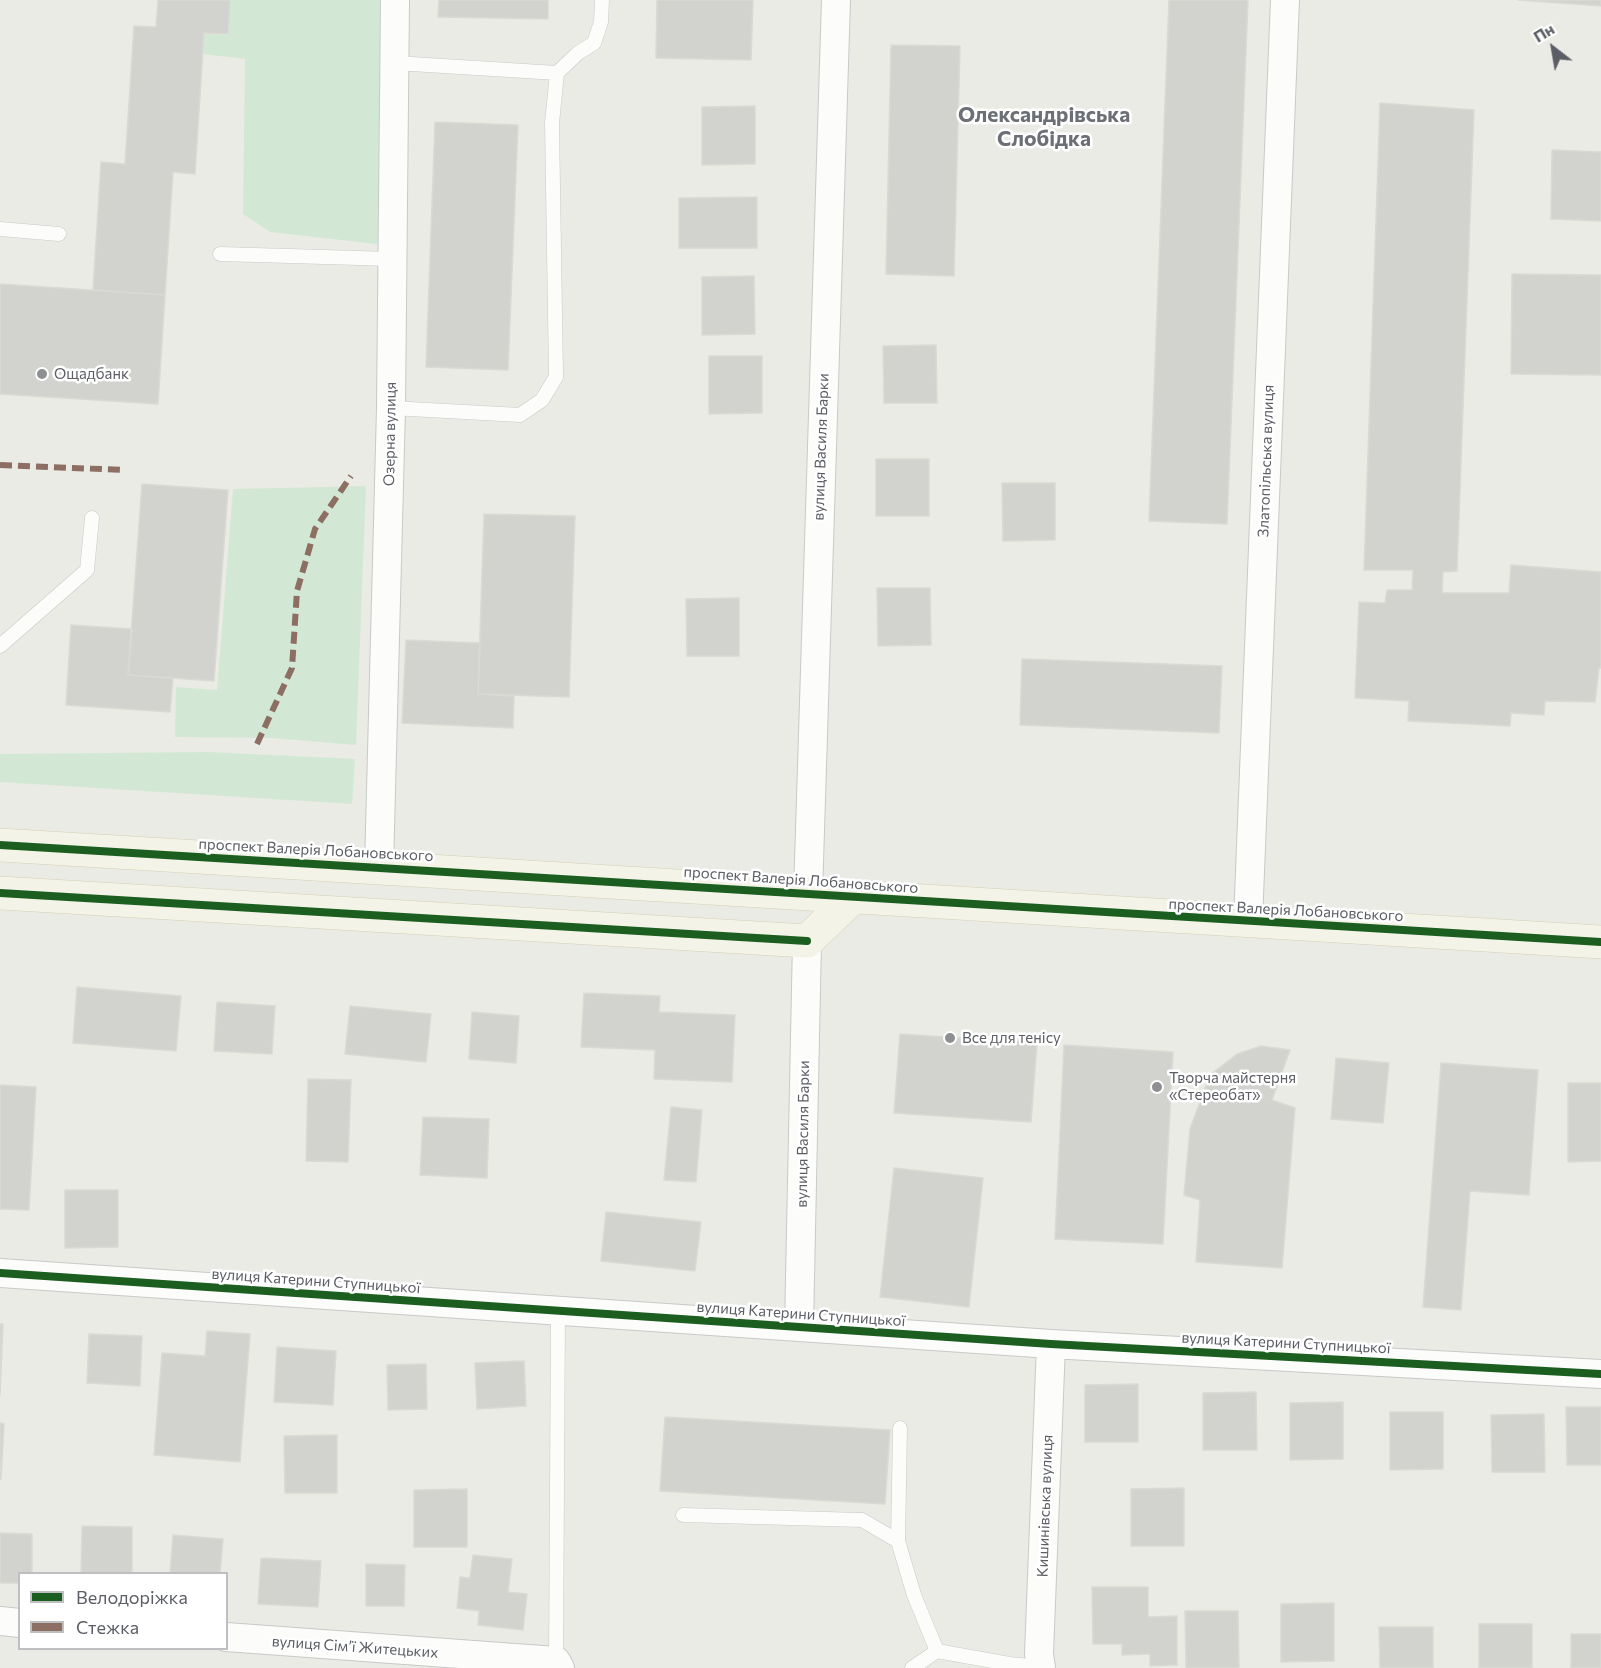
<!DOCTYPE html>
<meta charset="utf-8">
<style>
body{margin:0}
#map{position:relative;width:1601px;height:1668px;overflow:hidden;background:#ebebe6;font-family:Commissioner,sans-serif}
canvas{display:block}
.legend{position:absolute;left:18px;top:1572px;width:210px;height:78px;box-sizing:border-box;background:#fff;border:2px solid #bdbfc1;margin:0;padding:8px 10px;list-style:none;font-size:18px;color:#5b5e64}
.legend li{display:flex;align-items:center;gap:12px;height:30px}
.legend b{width:30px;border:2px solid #bdbfc1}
.north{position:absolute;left:1523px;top:18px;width:60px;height:60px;-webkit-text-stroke:4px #fff;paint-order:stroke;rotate:329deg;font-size:16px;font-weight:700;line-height:24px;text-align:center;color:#5b5e64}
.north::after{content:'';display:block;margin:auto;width:21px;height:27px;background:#5b5e64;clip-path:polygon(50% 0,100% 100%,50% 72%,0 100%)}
</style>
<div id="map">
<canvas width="1601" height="1668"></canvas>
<ul class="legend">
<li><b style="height:8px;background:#1b5e20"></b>Велодоріжка</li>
<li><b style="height:8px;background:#8d6e63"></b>Стежка</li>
</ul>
<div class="north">Пн</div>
</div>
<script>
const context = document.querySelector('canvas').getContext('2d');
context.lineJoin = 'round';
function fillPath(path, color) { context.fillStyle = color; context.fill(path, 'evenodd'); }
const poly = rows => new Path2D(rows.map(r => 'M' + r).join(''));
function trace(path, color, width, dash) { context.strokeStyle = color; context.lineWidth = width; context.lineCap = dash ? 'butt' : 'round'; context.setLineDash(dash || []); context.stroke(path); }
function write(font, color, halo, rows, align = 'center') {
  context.font = font + ' Commissioner,sans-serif'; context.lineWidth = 5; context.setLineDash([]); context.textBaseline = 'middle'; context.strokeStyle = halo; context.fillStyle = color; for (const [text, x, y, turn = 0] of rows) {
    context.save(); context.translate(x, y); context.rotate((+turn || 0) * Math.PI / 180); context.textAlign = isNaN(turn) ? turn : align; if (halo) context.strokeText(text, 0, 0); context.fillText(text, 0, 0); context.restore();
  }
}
fillPath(poly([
 [230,0,380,0,385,245,270,232,243,214,245,59,202,54,204,33,228,34],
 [366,486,356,745,272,738,175,737,176,687,217,690,233,489],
 [209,752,355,759,352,804,0,782,0,754]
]), '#d3e8d4');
const building = poly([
 [158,0,230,0,228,34,204,33,195,174,173,172,165,295,93,290,101,162,125,164,134,26,156,27,158,0],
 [439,0,548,0,548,19,438,17,439,0],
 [657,0,753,0,751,60,656,58,657,0],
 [1169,0,1248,0,1227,524,1149,521,1169,0],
 [1518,0,1601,0,1601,6,1518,0],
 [891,45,960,46,954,276,886,274,891,45],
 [1380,103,1474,110,1457,571,1443,572,1442,593,1509,593,1511,565,1601,572,1601,668,1599,668,1595,702,1545,701,1544,715,1511,713,1510,726,1408,721,1409,701,1355,698,1359,602,1385,603,1387,590,1412,590,1413,570,1364,570,1380,103],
 [755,106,755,164,702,165,702,107,755,106],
 [435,122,518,125,508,370,426,367,435,122],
 [1552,150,1601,152,1601,221,1551,219,1552,150],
 [757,197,757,248,679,248,679,198,757,197],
 [1512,274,1601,275,1601,375,1511,374,1512,274],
 [754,276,755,334,702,335,702,277,754,276],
 [0,284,165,295,158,404,0,394,0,284],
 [936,345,937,403,884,403,883,346,936,345],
 [709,356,762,356,762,413,709,414,709,356],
 [876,459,929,459,929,516,876,516,876,459],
 [1002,483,1055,483,1055,540,1003,541,1002,483],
 [142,484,228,490,214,681,128,675,142,484],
 [484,514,575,516,569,697,478,694,484,514],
 [877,588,930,588,931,645,878,646,877,588],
 [739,598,739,656,687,656,686,599,739,598],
 [71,625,132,629,128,675,173,678,170,712,66,705,71,625],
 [406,640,480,643,478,694,514,696,513,728,402,723,406,640],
 [1022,659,1222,666,1219,733,1020,725,1022,659],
 [77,987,181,996,176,1051,73,1043,77,987],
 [584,993,660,996,659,1012,735,1015,732,1082,654,1079,655,1050,581,1047,584,993],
 [217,1002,275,1006,272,1054,214,1051,217,1002],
 [350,1006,431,1014,426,1062,345,1054,350,1006],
 [472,1012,519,1016,516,1063,469,1059,472,1012],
 [900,1034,1037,1043,1031,1122,894,1113,900,1034],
 [1064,1045,1173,1052,1163,1244,1055,1239,1064,1045],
 [1261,1046,1290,1050,1272,1100,1295,1108,1282,1268,1196,1262,1200,1200,1184,1195,1190,1129,1210,1075,1237,1054,1261,1046],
 [1336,1058,1389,1063,1383,1123,1331,1119,1336,1058],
 [1441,1063,1538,1070,1529,1195,1470,1191,1461,1310,1423,1307,1441,1063],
 [308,1079,351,1080,348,1162,306,1161,308,1079],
 [1568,1083,1601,1083,1601,1161,1568,1162,1568,1083],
 [0,1085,36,1087,29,1210,0,1209,0,1085],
 [671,1107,702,1110,696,1182,664,1180,671,1107],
 [423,1117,489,1119,487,1178,420,1175,423,1117],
 [894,1168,983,1178,969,1307,880,1297,894,1168],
 [65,1190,118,1190,118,1247,65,1248,65,1190],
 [606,1212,701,1222,695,1271,601,1261,606,1212],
 [0,1324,3,1324,0,1395,0,1324],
 [207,1331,250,1334,240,1462,154,1455,162,1353,205,1356,207,1331],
 [89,1334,142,1336,140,1386,87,1383,89,1334],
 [277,1347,336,1351,333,1405,274,1402,277,1347],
 [524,1361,526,1406,477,1409,475,1363,524,1361],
 [426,1364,427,1409,388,1410,387,1365,426,1364],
 [1138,1384,1138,1442,1085,1442,1085,1385,1138,1384],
 [1256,1392,1257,1450,1203,1450,1203,1393,1256,1392],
 [1343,1402,1343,1459,1290,1460,1290,1403,1343,1402],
 [1566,1407,1601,1407,1601,1465,1567,1465,1566,1407],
 [1390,1412,1443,1412,1443,1469,1390,1470,1390,1412],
 [1544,1414,1545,1472,1492,1472,1491,1415,1544,1414],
 [665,1417,890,1430,885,1504,660,1491,665,1417],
 [0,1423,4,1424,1,1479,0,1479,0,1423],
 [337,1435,337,1493,285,1493,284,1436,337,1435],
 [1184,1488,1184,1546,1131,1546,1131,1489,1184,1488],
 [467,1489,467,1547,414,1547,414,1490,467,1489],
 [82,1526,132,1527,132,1574,81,1574,82,1526],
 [0,1533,32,1534,32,1574,20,1574,20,1583,0,1583,0,1533],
 [173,1535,223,1539,220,1574,170,1574,173,1535],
 [473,1555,512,1559,508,1592,527,1594,523,1630,478,1625,479,1611,457,1608,460,1577,470,1578,473,1555],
 [261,1558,321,1561,318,1607,258,1604,261,1558],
 [366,1564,405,1565,404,1606,366,1606,366,1564],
 [1092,1587,1148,1587,1148,1617,1177,1616,1177,1665,1150,1666,1150,1654,1122,1655,1122,1644,1093,1644,1092,1587],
 [1334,1603,1334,1661,1281,1662,1281,1604,1334,1603],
 [1185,1611,1238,1611,1239,1668,1186,1668,1185,1611],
 [1479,1624,1532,1624,1532,1668,1479,1668,1479,1624],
 [1379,1627,1433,1627,1433,1668,1380,1668,1379,1627],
 [1571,1634,1601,1634,1601,1668,1571,1668,1571,1634]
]);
fillPath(building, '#d2d2cf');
trace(building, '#dadad5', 1.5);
const service = poly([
 [395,63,557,73],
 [0,229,59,234],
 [220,254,393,259],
 [391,408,520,415,542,400,556,377,552,123,557,73,578,53,594,43,601,22,602,0],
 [0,646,87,570,92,518],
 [900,1428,898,1541,914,1595,937,1651],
 [683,1515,862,1520,898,1541],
 [556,1661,558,1311],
 [912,1668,937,1651,1009,1664,1041,1667]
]);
const minor = poly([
 [379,867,391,408,395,0],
 [808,894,836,0],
 [1248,921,1285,0],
 [0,1273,1051,1344,1601,1374],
 [799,1327,807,941],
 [0,1621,20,1623],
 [226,1637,556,1661,560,1668],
 [1041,1668,1039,1654,1051,1344]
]);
const primary = poly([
 [0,845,1601,942],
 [0,893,807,941,853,897]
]);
trace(service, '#c8c9c8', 15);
trace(minor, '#c8c9c8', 30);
trace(primary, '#d4d0b3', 34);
trace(service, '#fcfcfb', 14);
trace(minor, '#fcfcfb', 28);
trace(primary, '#f3f3e7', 33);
trace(poly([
 [0,465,124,470],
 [257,744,292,668,297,591,315,529,351,476]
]), '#8d6e63', 6, [12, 6]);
trace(poly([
 [0,845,1601,942],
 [0,893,807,941],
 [0,1273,1051,1344,1601,1374]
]), '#1b5e20', 8);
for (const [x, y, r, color] of [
 [42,374,6,"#8d8f92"],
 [950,1038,6,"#8d8f92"],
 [1157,1087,6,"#8d8f92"]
]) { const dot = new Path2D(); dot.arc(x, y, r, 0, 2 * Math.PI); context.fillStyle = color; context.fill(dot); trace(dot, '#fff', 2); }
write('15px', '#5b5e64', '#fff', [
 ["Ощадбанк",54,374],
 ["Все для тенісу",962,1038],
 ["Творча майстерня",1169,1078],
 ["«Стереобат»",1169,1095]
], 'left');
write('15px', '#5b5e64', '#fff', [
 ["Озерна вулиця",390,434,-89],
 ["вулиця Василя Барки",821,447,-88],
 ["Златопільська вулиця",1266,461,-88],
 ["проспект Валерія Лобановського",316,850,3],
 ["проспект Валерія Лобановського",801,880,4],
 ["проспект Валерія Лобановського",1286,910,3],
 ["вулиця Василя Барки",803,1134,-89],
 ["вулиця Катерини Ступницької",316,1281,4],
 ["вулиця Катерини Ступницької",801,1314,4],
 ["вулиця Катерини Ступницької",1286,1343,3],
 ["Кишинівська вулиця",1045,1506,-88],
 ["вулиця Сімʼї Житецьких",355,1647,4]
]);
write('bold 21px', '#6c7076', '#fff', [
 ["Олександрівська",1044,115],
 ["Слобідка",1044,139]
]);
</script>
